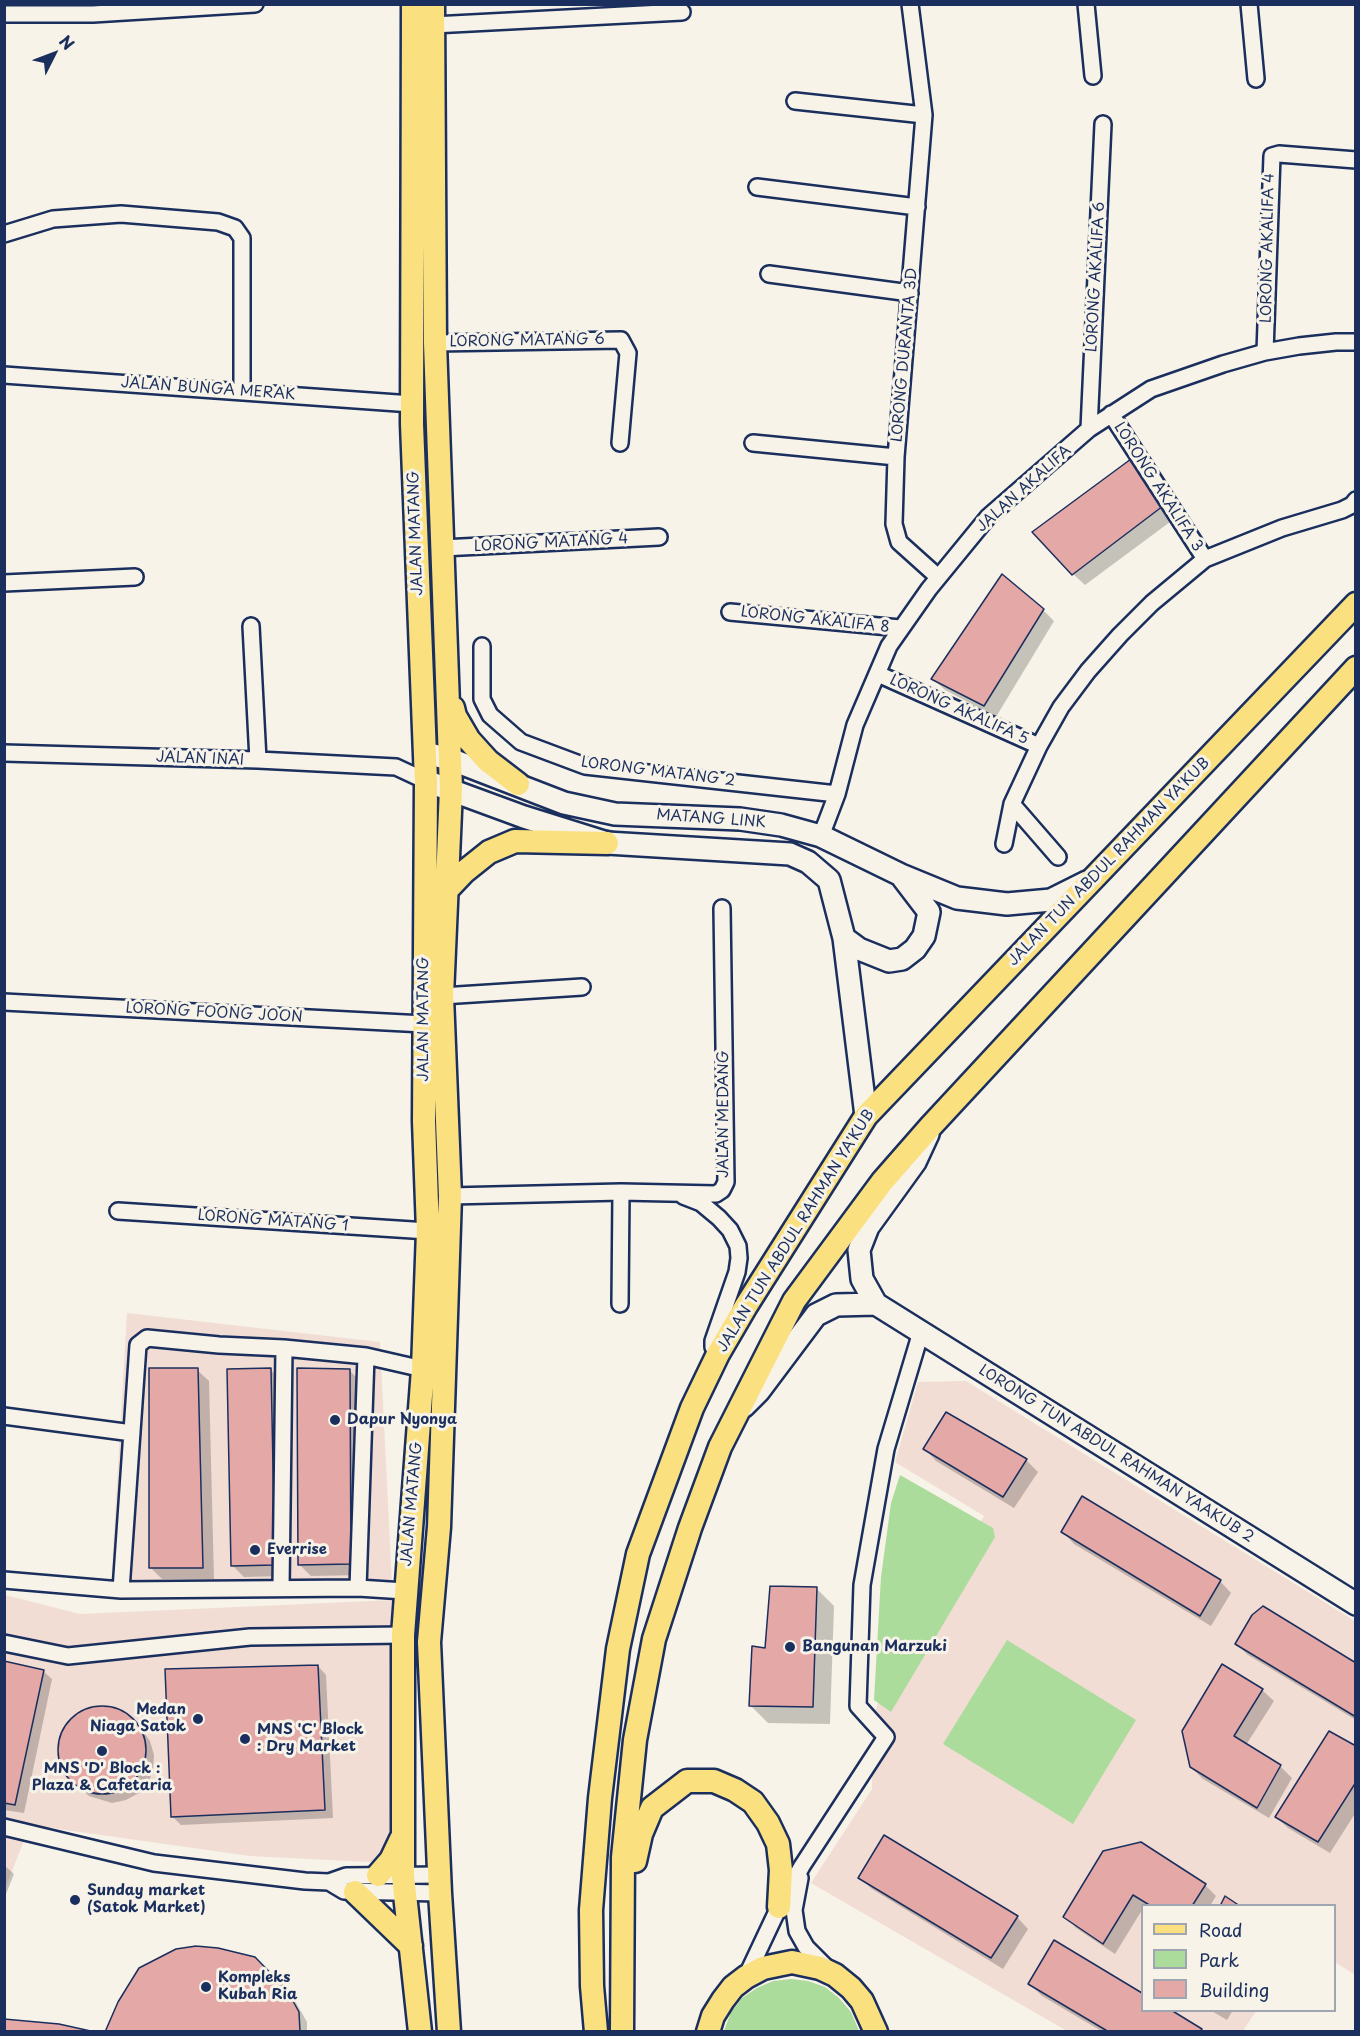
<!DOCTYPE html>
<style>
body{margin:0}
#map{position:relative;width:1360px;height:2036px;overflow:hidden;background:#f7f3e8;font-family:"Playpen Sans",sans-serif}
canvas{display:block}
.frame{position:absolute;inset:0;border:6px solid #1b2f5e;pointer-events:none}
.legend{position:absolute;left:1141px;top:1904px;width:195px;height:108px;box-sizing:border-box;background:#f7f3e8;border:2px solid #9fa5b1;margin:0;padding:8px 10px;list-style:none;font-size:18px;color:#1b2f5e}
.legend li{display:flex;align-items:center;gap:12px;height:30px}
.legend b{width:30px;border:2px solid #9fa5b1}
.north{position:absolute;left:24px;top:24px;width:60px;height:60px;-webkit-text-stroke:4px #f7f3e8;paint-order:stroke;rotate:48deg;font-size:16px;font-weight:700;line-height:24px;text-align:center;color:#1b2f5e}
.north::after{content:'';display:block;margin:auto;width:21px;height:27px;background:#1b2f5e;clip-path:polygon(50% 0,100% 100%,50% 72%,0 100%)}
</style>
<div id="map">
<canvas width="1360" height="2036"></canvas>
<div class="frame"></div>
<ul class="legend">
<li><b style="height:8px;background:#fbe080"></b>Road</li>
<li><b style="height:16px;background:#abdc9c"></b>Park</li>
<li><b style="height:16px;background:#e4a9a6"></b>Building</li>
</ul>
<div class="north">N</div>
</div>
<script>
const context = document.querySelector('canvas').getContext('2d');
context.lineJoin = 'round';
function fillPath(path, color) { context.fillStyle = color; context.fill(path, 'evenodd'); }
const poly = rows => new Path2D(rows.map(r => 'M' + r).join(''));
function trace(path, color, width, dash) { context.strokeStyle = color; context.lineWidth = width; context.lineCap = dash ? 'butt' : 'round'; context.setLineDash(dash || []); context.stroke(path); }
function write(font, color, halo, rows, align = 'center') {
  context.font = font + ' "Playpen Sans",sans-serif'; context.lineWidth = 6; context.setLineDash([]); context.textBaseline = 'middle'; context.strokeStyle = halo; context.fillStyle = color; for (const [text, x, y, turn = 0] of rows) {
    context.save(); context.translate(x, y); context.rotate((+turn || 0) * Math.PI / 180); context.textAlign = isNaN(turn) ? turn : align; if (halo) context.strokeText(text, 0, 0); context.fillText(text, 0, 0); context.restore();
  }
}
fillPath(poly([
 [127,1313,380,1342,392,1586,111,1586],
 [966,1381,1355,1621,1355,1975,1335,1962,1334,1906,1142,1906,1142,2010,1256,2011,1243,2031,1067,2031,811,1883,872,1789,873,1720,880,1695,984,1516,895,1462,918,1382],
 [5,1595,80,1614,394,1600,389,1863,250,1856,30,1825,5,1889]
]), '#f1ddd4');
fillPath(poly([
 [900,1475,993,1528,995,1537,891,1712,874,1700,881,1577,891,1503],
 [1007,1640,1136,1720,1073,1824,943,1744],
 [791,1979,808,1981,825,1987,839,1998,851,2012,859,2031,724,2031,731,2012,742,1998,757,1988,773,1981]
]), '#abdc9c');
fillPath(poly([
 [1131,461,1174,519,1085,585,1073,574],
 [1043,610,1054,621,996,717,945,690,933,679],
 [270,1369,282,1381,286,1576,244,1577,232,1565],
 [197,1370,209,1381,214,1579,162,1579,151,1568],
 [349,1370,361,1382,362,1575,311,1576,299,1564],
 [925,1449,1026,1460,1038,1472,1014,1508,936,1461],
 [1063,1532,1220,1581,1231,1593,1211,1626,1074,1544],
 [816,1588,834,1606,830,1724,768,1723,751,1706,767,1650],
 [1236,1644,1356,1665,1356,1720,1248,1655],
 [4,1663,43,1671,52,1679,24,1813,4,1810],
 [318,1666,326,1675,333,1818,181,1825,172,1816],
 [1262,1690,1274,1701,1246,1745,1281,1767,1292,1778,1269,1818,1203,1779,1191,1767],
 [91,1708,110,1708,124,1713,141,1728,150,1741,154,1755,153,1770,149,1781,139,1793,126,1800,112,1803,89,1796,68,1777,64,1770,59,1755,60,1740,67,1725,77,1715],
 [1356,1747,1356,1812,1330,1853,1288,1828,1276,1817],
 [1104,1852,1205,1885,1216,1896,1210,1906,1142,1906,1142,1910,1115,1954,1076,1928,1065,1916],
 [4,1865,14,1874,4,1899],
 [860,1878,1017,1917,1028,1929,1003,1969,872,1889],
 [1055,1942,1142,1995,1142,2010,1202,2032,1103,2032,1042,1996,1030,1984],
 [255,1959,295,2001,307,2022,307,2032,106,2032],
 [1210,2010,1233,2010,1227,2020]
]), '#0003');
const building = poly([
 [1131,459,1163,506,1072,575,1032,532,1131,459],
 [1002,574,1044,609,984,706,931,679,1002,574],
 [149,1368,198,1368,203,1568,149,1568,149,1368],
 [271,1368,275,1565,231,1566,227,1369,271,1368],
 [297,1368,350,1369,351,1564,298,1565,297,1368],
 [946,1412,1027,1459,1003,1497,923,1449,946,1412],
 [1082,1496,1221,1580,1200,1616,1061,1532,1082,1496],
 [770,1586,817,1587,813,1707,749,1706,752,1646,765,1648,770,1586],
 [1263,1606,1356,1663,1356,1717,1235,1644,1252,1615,1263,1606],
 [4,1661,44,1670,15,1805,4,1803,4,1661],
 [1222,1664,1263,1689,1234,1736,1281,1765,1257,1808,1190,1767,1182,1731,1222,1664],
 [318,1665,325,1810,171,1817,165,1669,318,1665],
 '58 1750a44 44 0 1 1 88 0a44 44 0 1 1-88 0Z',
 [1329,1731,1356,1746,1356,1782,1318,1842,1275,1817,1329,1731],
 [884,1835,1018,1916,991,1958,858,1878,884,1835],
 [1141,1842,1206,1884,1192,1906,1151,1906,1133,1895,1103,1944,1063,1917,1103,1851,1141,1842],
 [1225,1896,1240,1906,1220,1906,1225,1896],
 [1054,1940,1142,1993,1142,2010,1171,2010,1202,2029,1200,2032,1109,2032,1028,1984,1054,1940],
 [196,1946,218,1948,255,1957,287,1990,299,2012,300,2032,105,2032,118,2002,139,1968,176,1949,196,1946],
 [4,2019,59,2024,95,2032,4,2032,4,2019]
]);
fillPath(building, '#e4a9a6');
trace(building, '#1b2f5e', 1.5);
const street = poly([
 [910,4,924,115,896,457,894,524,899,542,938,577],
 [1086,4,1093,76],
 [1249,4,1256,79],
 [4,14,93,14,255,4],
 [433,25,682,12],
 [795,101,924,115],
 [757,187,917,207],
 [4,234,53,219,121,214,218,222,235,228,242,238,242,392],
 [769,274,910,293],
 [435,343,621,340,628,353,620,443],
 [1265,352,1272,156,1279,154,1356,160],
 [4,375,412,404],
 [1111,414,1205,559],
 [1089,429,1103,124],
 [753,443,896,457],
 [442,548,659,537],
 [4,583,135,577],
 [730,612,900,628],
 [251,626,258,760],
 [482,646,482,699,490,715,521,742,585,766,837,794],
 [878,674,1039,746],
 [4,753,258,760,396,767,426,781],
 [1012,804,1058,857],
 [821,836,837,794,855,725,889,646,929,589,988,517,1089,429,1151,389,1223,364,1265,352,1299,346,1336,342,1356,342],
 [1004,844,1012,804,1039,746,1061,707,1088,671,1120,635,1152,603,1205,559,1282,528,1342,510,1352,505,1356,500],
 [442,996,582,987],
 [4,1002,424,1024],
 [450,1196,621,1192,716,1194,722,1190,726,1182,722,908],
 [683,1196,701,1203,719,1218,730,1230,738,1246,739,1258,737,1272,713,1341,713,1347,718,1354],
 [118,1211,428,1231],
 [620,1304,621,1192],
 [4,1416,132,1433],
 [4,1580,121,1590],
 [281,1588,284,1348],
 [358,1588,366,1356],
 [405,1591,358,1588,121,1590,138,1345,147,1338,219,1345,284,1348,366,1356,423,1369],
 [4,1643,68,1656,250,1637,403,1635],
 [4,1827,154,1863,305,1881,329,1882,346,1876,440,1875],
 [800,1878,794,1910,797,1931,806,1947,827,1968],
 [329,1882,344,1891,440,1893],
 [746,1977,779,1907,802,1866,886,1737,858,1706,862,1585,886,1449,921,1332]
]);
const secondary = poly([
 [425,753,450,759,564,803,615,814,740,819,781,825,821,836,901,875,957,898,1007,904,1051,900,1087,882],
 [426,781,524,817,607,843,790,854,808,862,829,880,844,938,866,1116],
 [844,938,859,949,889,961,902,959,915,949,924,936,929,912,903,878],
 [928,1134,915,1162,868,1227,859,1250,862,1279,876,1304,1356,1604],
 [744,1406,759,1391,816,1315,836,1305,876,1304]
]);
const primary = poly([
 [413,4,412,424,426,781,424,1121,428,1231,423,1369,403,1635,403,1876,420,2032],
 [433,4,435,343,451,789,442,996,450,1196,439,1527,429,1642,440,1893,449,2032],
 [453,708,455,716,469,740,488,761,518,784],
 [445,892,464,872,489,852,515,841,607,843],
 [635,1861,641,1834,652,1808,687,1781,714,1781,735,1790,753,1802,768,1823,778,1844,781,1870,779,1907],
 [378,1875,391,1860,401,1839],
 [355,1892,411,1946],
 [596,2032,592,1986,591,1910,600,1798,618,1649,638,1554,692,1408,718,1354,746,1306,866,1116,1356,604],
 [622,2032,623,1857,635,1740,654,1639,690,1528,720,1447,794,1301,882,1182,931,1126,1356,668],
 [708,2032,713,2016,723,2000,733,1987,746,1977,763,1968,792,1962,820,1968,835,1975,851,1988,862,2001,876,2032]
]);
trace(street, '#1b2f5e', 20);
trace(secondary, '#1b2f5e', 26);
trace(primary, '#1b2f5e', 27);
trace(street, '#f7f3e8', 15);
trace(secondary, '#f7f3e8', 21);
trace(primary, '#fbe080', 22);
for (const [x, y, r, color] of [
 [335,1420,6,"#1b2f5e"],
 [255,1550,6,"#1b2f5e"],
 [790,1647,6,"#1b2f5e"],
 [198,1719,6,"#1b2f5e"],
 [245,1739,6,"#1b2f5e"],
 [102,1751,6,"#1b2f5e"],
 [75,1900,6,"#1b2f5e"],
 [206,1987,6,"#1b2f5e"]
]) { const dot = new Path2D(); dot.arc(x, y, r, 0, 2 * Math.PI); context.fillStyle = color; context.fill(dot); trace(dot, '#f7f3e8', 2); }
write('15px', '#1b2f5e', '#f7f3e8', [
 ["LORONG AKALIFA 4",1268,248,-89],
 ["LORONG AKALIFA 6",1096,277,-87],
 ["LORONG MATANG 6",527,341,-1],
 ["LORONG DURANTA 3D",905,355,-85],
 ["JALAN BUNGA MERAK",208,389,4],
 ["LORONG AKALIFA 3",1158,487,57],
 ["JALAN AKALIFA",1024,489,-42],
 ["JALAN MATANG",416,533,-92],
 ["LORONG MATANG 4",551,543,-3],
 ["LORONG AKALIFA 8",815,620,6],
 ["LORONG AKALIFA 5",959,710,24],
 ["JALAN INAI",200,759,2],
 ["LORONG MATANG 2",658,772,7],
 ["MATANG LINK",711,819,4],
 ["JALAN TUN ABDUL RAHMAN YA'KUB",1109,862,-46],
 ["LORONG FOONG JOON",214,1013,3],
 ["JALAN MATANG",424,1019,-90],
 ["JALAN MEDANG",724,1114,-90],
 ["LORONG MATANG 1",273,1221,4],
 ["JALAN TUN ABDUL RAHMAN YA'KUB",796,1231,-58],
 ["LORONG TUN ABDUL RAHMAN YAAKUB 2",1116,1454,32],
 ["JALAN MATANG",412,1504,-85]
]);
write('bold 15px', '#1b2f5e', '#f7f3e8', [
 ["Dapur Nyonya",347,1420],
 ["Everrise",267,1550],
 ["Bangunan Marzuki",802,1647],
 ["Medan",186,1710,"right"],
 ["Niaga Satok",186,1727,"right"],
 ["MNS 'C' Block",257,1730],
 [": Dry Market",257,1747],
 ["MNS 'D' Block :",102,1769,"center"],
 ["Plaza & Cafetaria",102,1786,"center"],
 ["Sunday market",87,1891],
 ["(Satok Market)",87,1908],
 ["Kompleks",218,1978],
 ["Kubah Ria",218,1995]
], 'left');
</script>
